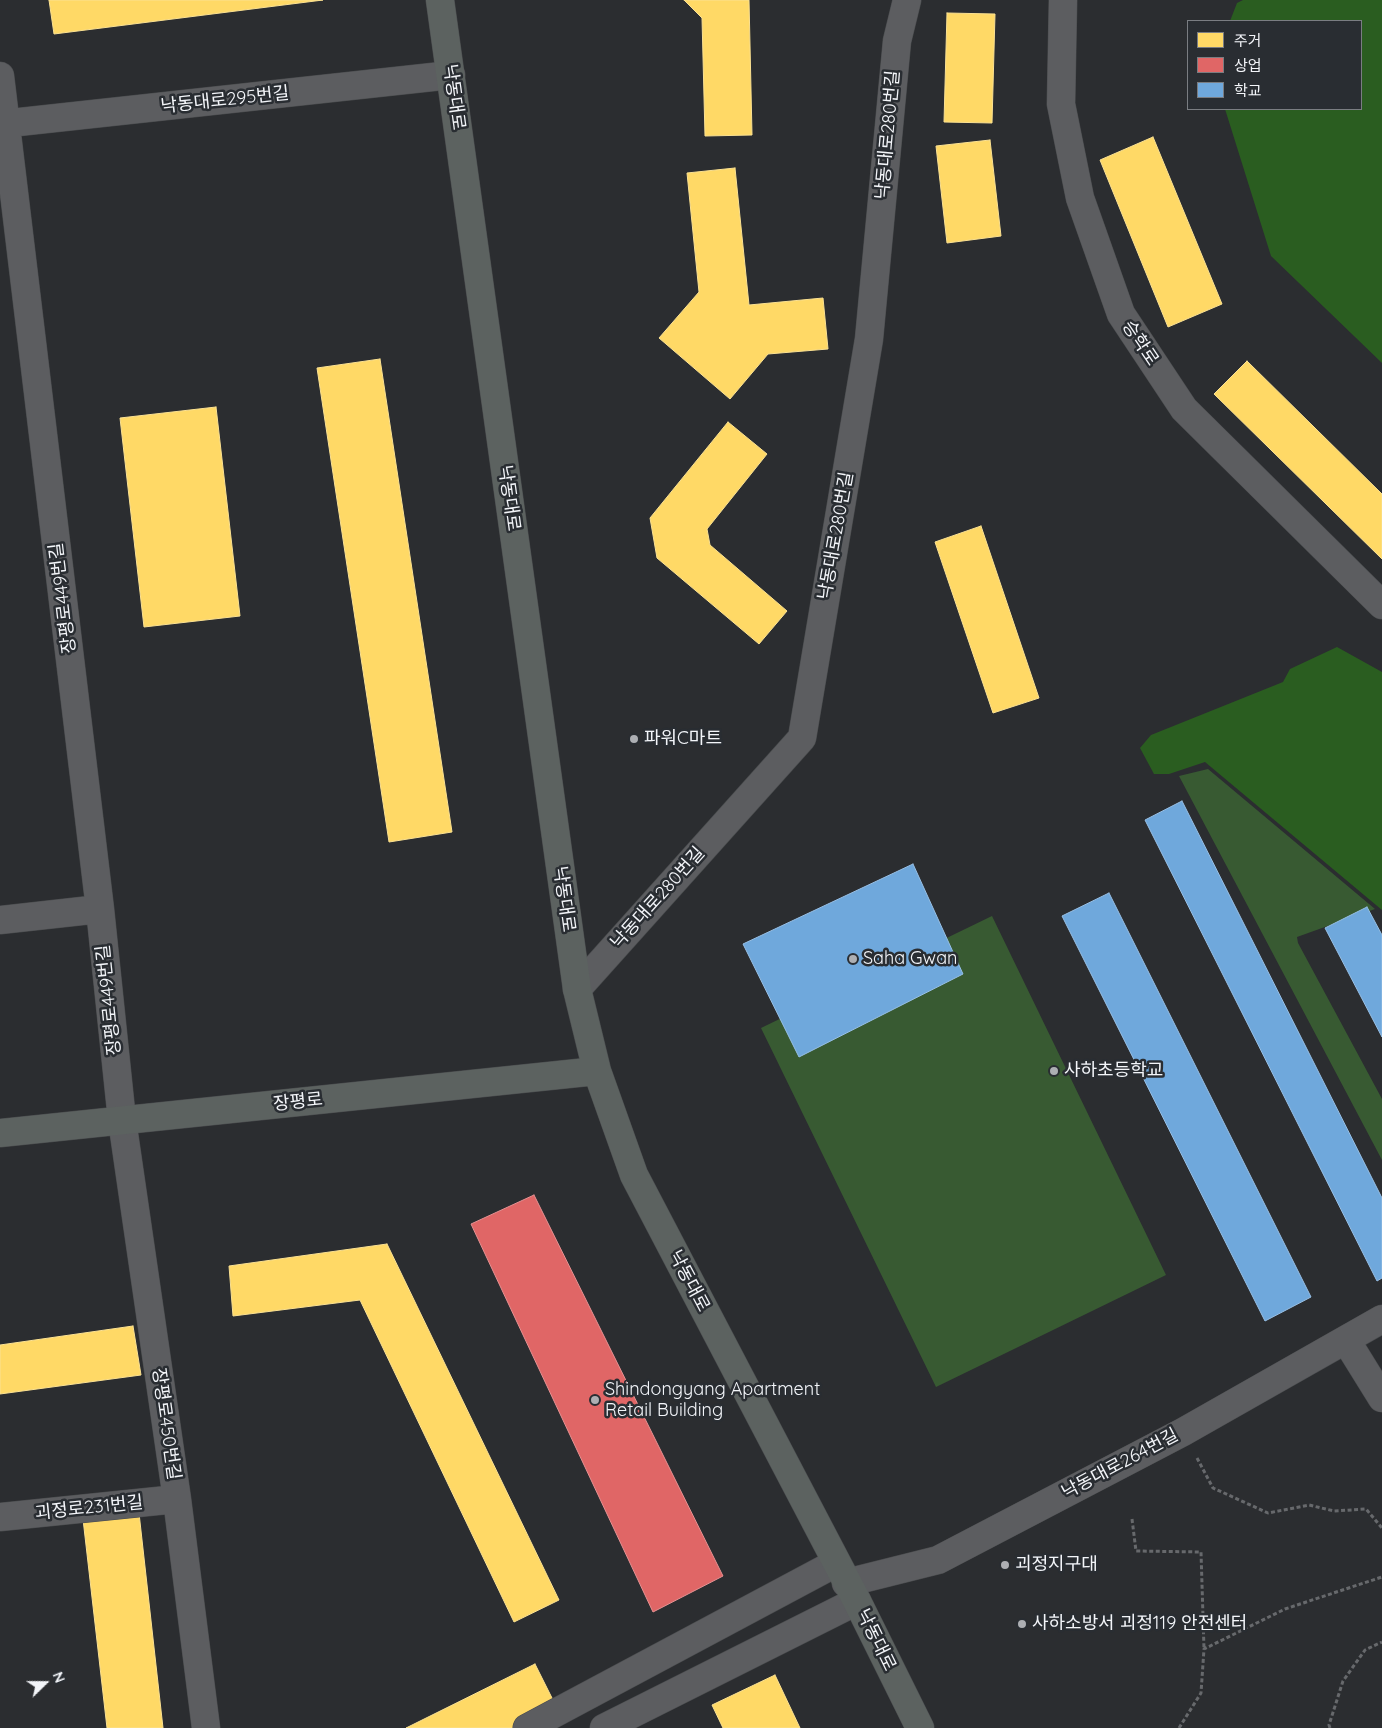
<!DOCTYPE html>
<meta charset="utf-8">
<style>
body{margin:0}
#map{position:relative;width:1382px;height:1728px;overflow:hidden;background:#2b2d30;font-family:Quicksand,"Noto Sans KR",sans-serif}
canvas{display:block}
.legend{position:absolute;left:1187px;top:20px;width:175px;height:90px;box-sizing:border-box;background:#292d32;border:1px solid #7a7d82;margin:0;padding:6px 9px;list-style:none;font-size:15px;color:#f3f5f9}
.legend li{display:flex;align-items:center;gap:10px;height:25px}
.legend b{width:25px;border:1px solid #7a7d82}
.north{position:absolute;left:20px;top:1658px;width:50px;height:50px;-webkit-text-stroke:4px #292d32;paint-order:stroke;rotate:68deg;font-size:14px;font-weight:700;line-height:20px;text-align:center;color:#f3f5f9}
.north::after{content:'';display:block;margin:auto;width:18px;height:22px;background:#f3f5f9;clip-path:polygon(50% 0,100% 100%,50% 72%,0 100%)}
</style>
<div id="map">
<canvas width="1382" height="1728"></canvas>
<ul class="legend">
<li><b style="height:14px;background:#ffd966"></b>주거</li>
<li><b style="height:14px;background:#e06666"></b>상업</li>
<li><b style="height:14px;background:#6fa8dc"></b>학교</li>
</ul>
<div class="north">N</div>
</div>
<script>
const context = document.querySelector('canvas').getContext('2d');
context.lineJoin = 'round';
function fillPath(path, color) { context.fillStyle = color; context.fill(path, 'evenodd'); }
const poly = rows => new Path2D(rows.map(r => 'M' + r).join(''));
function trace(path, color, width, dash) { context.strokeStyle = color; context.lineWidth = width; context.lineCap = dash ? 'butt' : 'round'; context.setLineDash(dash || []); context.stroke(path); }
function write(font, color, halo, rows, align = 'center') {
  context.font = font + ' Quicksand,"Noto Sans KR",sans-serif'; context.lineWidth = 5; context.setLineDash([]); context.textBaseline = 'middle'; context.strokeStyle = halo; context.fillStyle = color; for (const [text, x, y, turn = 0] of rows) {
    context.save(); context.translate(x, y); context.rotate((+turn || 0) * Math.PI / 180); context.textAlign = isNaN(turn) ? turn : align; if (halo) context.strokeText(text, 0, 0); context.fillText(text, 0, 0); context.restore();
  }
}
fillPath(poly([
 [1208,769,1375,909,1297,937,1298,943,1382,1099,1382,1160,1179,776],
 [992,916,1166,1275,936,1387,761,1028]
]), '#385a32');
fillPath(poly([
 [1243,0,1382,0,1382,363,1271,256,1225,109,1361,109,1361,21,1230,21,1237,3],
 [1337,647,1382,672,1382,910,1205,762,1169,774,1154,774,1140,748,1151,735,1283,682,1290,669]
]), '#2a5d20');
const homes = poly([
 [49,0,323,0,54,34,49,0],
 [684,0,749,0,752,135,705,136,702,18,684,0],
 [947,13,995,14,992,123,944,122,947,13],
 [1153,137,1222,304,1168,327,1100,160,1153,137],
 [990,140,1001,236,947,243,936,146,990,140],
 [735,168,749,305,823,298,828,349,768,354,730,399,659,338,699,292,687,173,735,168],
 [380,359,452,832,389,842,317,368,380,359],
 [1247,361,1382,494,1382,559,1214,394,1247,361],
 [216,407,240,616,144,627,120,418,216,407],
 [728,422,767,454,707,529,710,545,787,611,759,644,657,558,650,518,728,422],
 [981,526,1039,698,993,713,935,542,981,526],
 [387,1244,559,1600,514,1622,360,1300,233,1316,229,1266,387,1244],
 [133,1326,141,1375,0,1394,0,1345,133,1326],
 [139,1513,163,1728,107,1728,83,1519,139,1513],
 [535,1664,556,1706,512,1728,406,1728,535,1664],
 [775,1675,800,1728,723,1728,712,1705,775,1675]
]);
fillPath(homes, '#ffd966');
trace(homes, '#fbe192', 1);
const shops = poly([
 [534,1195,723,1576,653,1612,471,1224,534,1195]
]);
fillPath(shops, '#e06666');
trace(shops, '#e69192', 1);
const schools = poly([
 [1182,801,1382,1198,1382,1278,1377,1281,1145,820,1182,801],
 [913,864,963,974,799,1057,743,944,913,864],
 [1109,893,1311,1297,1265,1321,1062,916,1109,893],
 [1367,907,1382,935,1382,1037,1325,928,1367,907]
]);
fillPath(schools, '#6fa8dc');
trace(schools, '#97bfe5', 1);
const minor = poly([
 [1063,0,1061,104,1080,198,1121,314,1184,409,1382,605],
 [0,76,100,909,122,1120,177,1499,206,1728],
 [0,124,451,75],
 [0,920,100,909],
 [577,989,802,738,869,339,897,41,907,0],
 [1346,1340,1382,1398],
 [0,1517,177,1499],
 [846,1583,938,1560,1183,1432,1382,1319],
 [527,1728,836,1563],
 [604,1728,857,1601]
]);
const major = poly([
 [440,0,577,989,597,1071,634,1175,857,1601,920,1728],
 [0,1133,597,1071]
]);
trace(minor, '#494b4d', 29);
trace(major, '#494b4d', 29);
trace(poly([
 [1197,1458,1213,1488,1268,1513,1309,1505,1334,1511,1366,1509,1382,1528],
 [1132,1519,1136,1551,1201,1552,1204,1649],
 [1179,1728,1201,1693,1204,1649,1285,1609,1382,1577],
 [1330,1728,1329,1725,1343,1681,1365,1650,1382,1642]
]), '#67696c', 3, [4, 2.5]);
trace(minor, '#5c5d60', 28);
trace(major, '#5c6260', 28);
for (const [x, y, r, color] of [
 [634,739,5,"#adafb3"],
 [853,959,5,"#adafb3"],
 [1054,1071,5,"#adafb3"],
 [595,1400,5,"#adafb3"],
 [1005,1565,5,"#adafb3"],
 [1022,1624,5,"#adafb3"]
]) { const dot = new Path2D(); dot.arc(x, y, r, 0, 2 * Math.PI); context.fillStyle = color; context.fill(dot); trace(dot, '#292d32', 2); }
write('18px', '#f3f5f9', '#292d32', [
 ["낙동대로",454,97,82],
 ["낙동대로295번길",225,100,-6],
 ["낙동대로280번길",888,135,-85],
 ["승학로",1140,343,56],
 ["낙동대로",509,498,82],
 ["낙동대로280번길",836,536,-80],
 ["장평로449번길",63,598,-97],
 ["낙동대로280번길",658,898,-48],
 ["낙동대로",564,899,82],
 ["장평로449번길",109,1000,-96],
 ["장평로",298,1102,-6],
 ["낙동대로",689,1281,62],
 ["장평로450번길",166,1424,82],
 ["낙동대로264번길",1120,1464,-28],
 ["괴정로231번길",89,1508,-6],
 ["낙동대로",876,1640,64]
]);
write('18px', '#f3f5f9', '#292d32', [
 ["파워C마트",644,739],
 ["Saha Gwan",863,959],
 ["사하초등학교",1064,1071],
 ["Shindongyang Apartment",605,1390],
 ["Retail Building",605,1411],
 ["괴정지구대",1015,1565],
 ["사하소방서 괴정119 안전센터",1032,1624]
], 'left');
</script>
